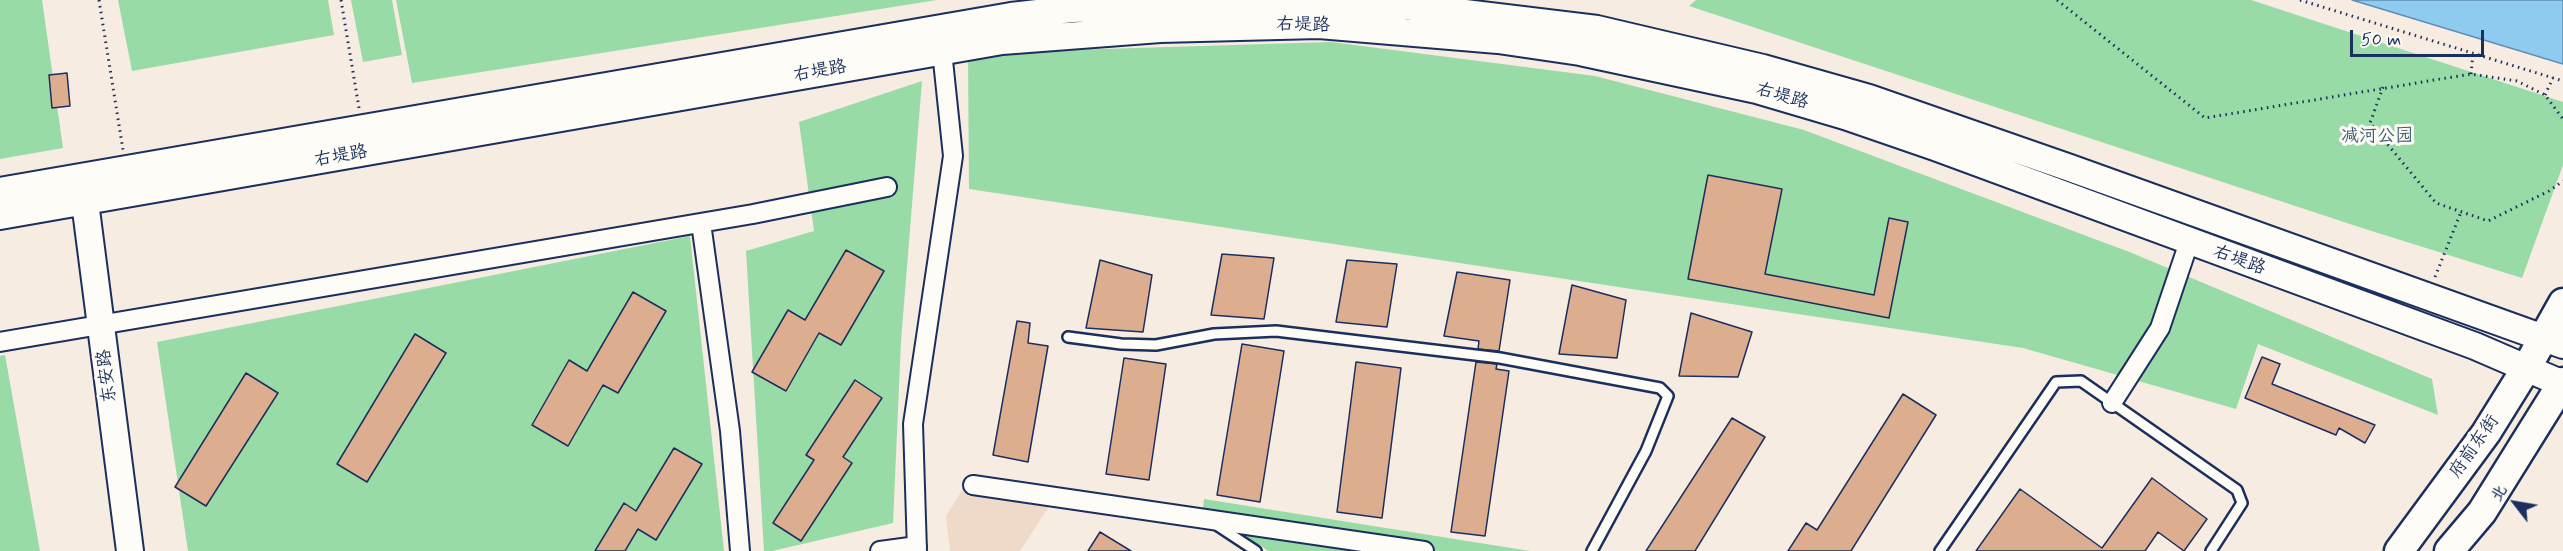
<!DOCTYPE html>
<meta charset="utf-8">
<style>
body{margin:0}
#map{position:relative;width:2563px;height:551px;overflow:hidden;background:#f7ece2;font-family:Mynerve,"LXGW WenKai TC",sans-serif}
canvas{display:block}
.north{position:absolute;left:2485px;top:473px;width:60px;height:60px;-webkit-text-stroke:4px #fdfcf7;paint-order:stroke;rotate:301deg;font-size:16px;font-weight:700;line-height:24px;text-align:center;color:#1b2f5e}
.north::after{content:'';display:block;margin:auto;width:21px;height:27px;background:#1b2f5e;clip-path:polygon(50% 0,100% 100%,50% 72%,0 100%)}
.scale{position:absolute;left:2350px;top:30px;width:134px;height:27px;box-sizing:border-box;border:3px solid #1b2f5e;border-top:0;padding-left:8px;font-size:18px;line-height:21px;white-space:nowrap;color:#1b2f5e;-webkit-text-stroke:4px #fdfcf7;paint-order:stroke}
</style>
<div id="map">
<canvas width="2563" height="551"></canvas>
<div class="north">北</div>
<div class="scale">50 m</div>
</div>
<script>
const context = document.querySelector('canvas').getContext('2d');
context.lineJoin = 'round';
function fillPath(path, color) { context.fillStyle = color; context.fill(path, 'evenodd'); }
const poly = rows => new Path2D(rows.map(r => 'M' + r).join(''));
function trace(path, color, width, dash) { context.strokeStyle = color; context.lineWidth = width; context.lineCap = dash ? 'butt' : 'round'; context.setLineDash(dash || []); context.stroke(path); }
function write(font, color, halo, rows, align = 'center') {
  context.font = font + ' Mynerve,"LXGW WenKai TC",sans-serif'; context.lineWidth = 6; context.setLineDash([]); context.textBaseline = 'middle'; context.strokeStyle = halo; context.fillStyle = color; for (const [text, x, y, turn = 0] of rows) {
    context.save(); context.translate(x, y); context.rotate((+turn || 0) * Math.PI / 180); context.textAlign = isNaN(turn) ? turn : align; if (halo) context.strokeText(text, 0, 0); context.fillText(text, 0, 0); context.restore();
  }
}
fillPath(poly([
 [963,489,1050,505,1020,551,950,551,946,516]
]), '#efd9c9');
fillPath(poly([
 [0,0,42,0,63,148,0,159],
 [118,0,328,0,334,35,132,71],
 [351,0,392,0,402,55,363,62],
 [396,0,937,0,412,83],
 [1696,0,2251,0,2563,102,2563,165,2522,278,2362,228,1689,6],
 [1331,42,1595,76,1804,130,2132,253,2432,379,2438,415,2258,344,2236,409,2023,348,969,189,968,57,1038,51],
 [922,81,901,341,893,523,772,551,764,551,746,251,814,231,799,122],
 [690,236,724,551,188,551,157,342],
 [5,355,40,551,0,551,0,356],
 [1204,499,1530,551,1268,551,1260,545,1201,527]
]), '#98dba6');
const water = poly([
 [2352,0,2563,0,2563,64,2352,0]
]);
fillPath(water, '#8ecbee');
trace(water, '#608db4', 1.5);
const building = poly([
 [67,73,70,106,52,108,49,75,67,73],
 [1708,175,1782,189,1765,274,1874,295,1889,218,1908,222,1889,318,1688,279,1708,175],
 [846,250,884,271,841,345,819,333,786,391,752,372,788,310,805,320,846,250],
 [1222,254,1274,258,1264,319,1211,315,1222,254],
 [1100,260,1152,275,1143,332,1086,328,1100,260],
 [1347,260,1397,264,1387,327,1336,322,1347,260],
 [1457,272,1510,280,1499,351,1478,349,1479,341,1444,336,1457,272],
 [1572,285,1626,300,1617,358,1559,354,1572,285],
 [633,292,666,311,618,393,603,385,568,446,532,425,569,360,587,371,633,292],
 [1691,313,1752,332,1738,377,1679,376,1691,313],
 [1017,321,1030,323,1028,343,1048,346,1028,462,993,455,1017,321],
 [415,334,446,353,367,482,337,464,415,334],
 [1242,344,1284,351,1260,502,1217,495,1242,344],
 [2262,357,2280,364,2272,384,2375,425,2365,443,2339,428,2336,435,2245,398,2262,357],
 [1124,358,1166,364,1149,480,1106,474,1124,358],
 [1356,362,1401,368,1382,518,1337,512,1356,362],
 [1476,362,1497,364,1496,369,1509,371,1485,536,1451,532,1476,362],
 [246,373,278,393,206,506,175,487,246,373],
 [855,380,882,398,843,457,852,463,801,541,773,523,814,460,806,455,855,380],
 [1903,394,1936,415,1851,551,1788,551,1806,523,1817,530,1903,394],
 [1732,418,1765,437,1695,551,1646,551,1732,418],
 [674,448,702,464,656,540,638,529,625,551,595,551,624,503,636,511,674,448],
 [2152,478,2207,519,2184,551,2158,532,2145,551,1976,551,2020,489,2102,548,2152,478],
 [1100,532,1131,551,1088,551,1100,532]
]);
fillPath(building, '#ddad8f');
trace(building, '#1b2f5e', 1.5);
const lane = poly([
 [1068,337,1121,344,1156,345,1214,334,1276,331,1500,358,1660,388,1668,396,1646,451,1592,551],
 [1218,526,1256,551],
 [1940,551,2056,382,2081,381,2237,490,2242,503,2211,551]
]);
const street = poly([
 [701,223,730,431,740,551],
 [0,342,753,214,887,187],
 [2112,403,2160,328,2189,242],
 [973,485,1424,551],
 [880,551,917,546],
 [917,551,913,424,953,156,942,51]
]);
const secondary = poly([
 [0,191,1011,16,1072,9,1236,4,1408,6,1597,29,1763,68,1869,98,2070,168,2563,345],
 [85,202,130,551],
 [0,216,1002,41,1160,29,1319,25,1498,40,1580,52,1757,90,1845,116,1935,147,2475,346,2563,384]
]);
const primary = poly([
 [2399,551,2486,433,2527,367,2563,303],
 [2449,551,2482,512,2563,382]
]);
trace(lane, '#1b2f5e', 14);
trace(street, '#1b2f5e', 22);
trace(secondary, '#1b2f5e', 30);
trace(primary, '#1b2f5e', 33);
trace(poly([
 [99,0,123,150],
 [341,0,359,108],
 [2057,0,2205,118,2471,74,2517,81,2545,95,2563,119],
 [2300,0,2563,81],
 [2471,74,2473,54],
 [2383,87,2370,123,2436,203,2488,221,2549,191,2563,181],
 [2545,95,2553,78],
 [2435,277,2461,212]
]), '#1b2f5e', 3, [1.5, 4.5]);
trace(lane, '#fdfcf7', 9);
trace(street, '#fdfcf7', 18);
trace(secondary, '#fdfcf7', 26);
trace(primary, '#fdfcf7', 28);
write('18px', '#1b2f5e', '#fdfcf7', [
 ["右堤路",1303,26,1],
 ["右堤路",820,72,-10],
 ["右堤路",1782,97,16],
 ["右堤路",341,157,-10],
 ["右堤路",2239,261,20],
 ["东安路",108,376,-97],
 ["府前东街",2475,447,-55]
]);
write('18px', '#3a5a70', '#fdfcf7', [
 ["减河公园",2377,137]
]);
</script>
